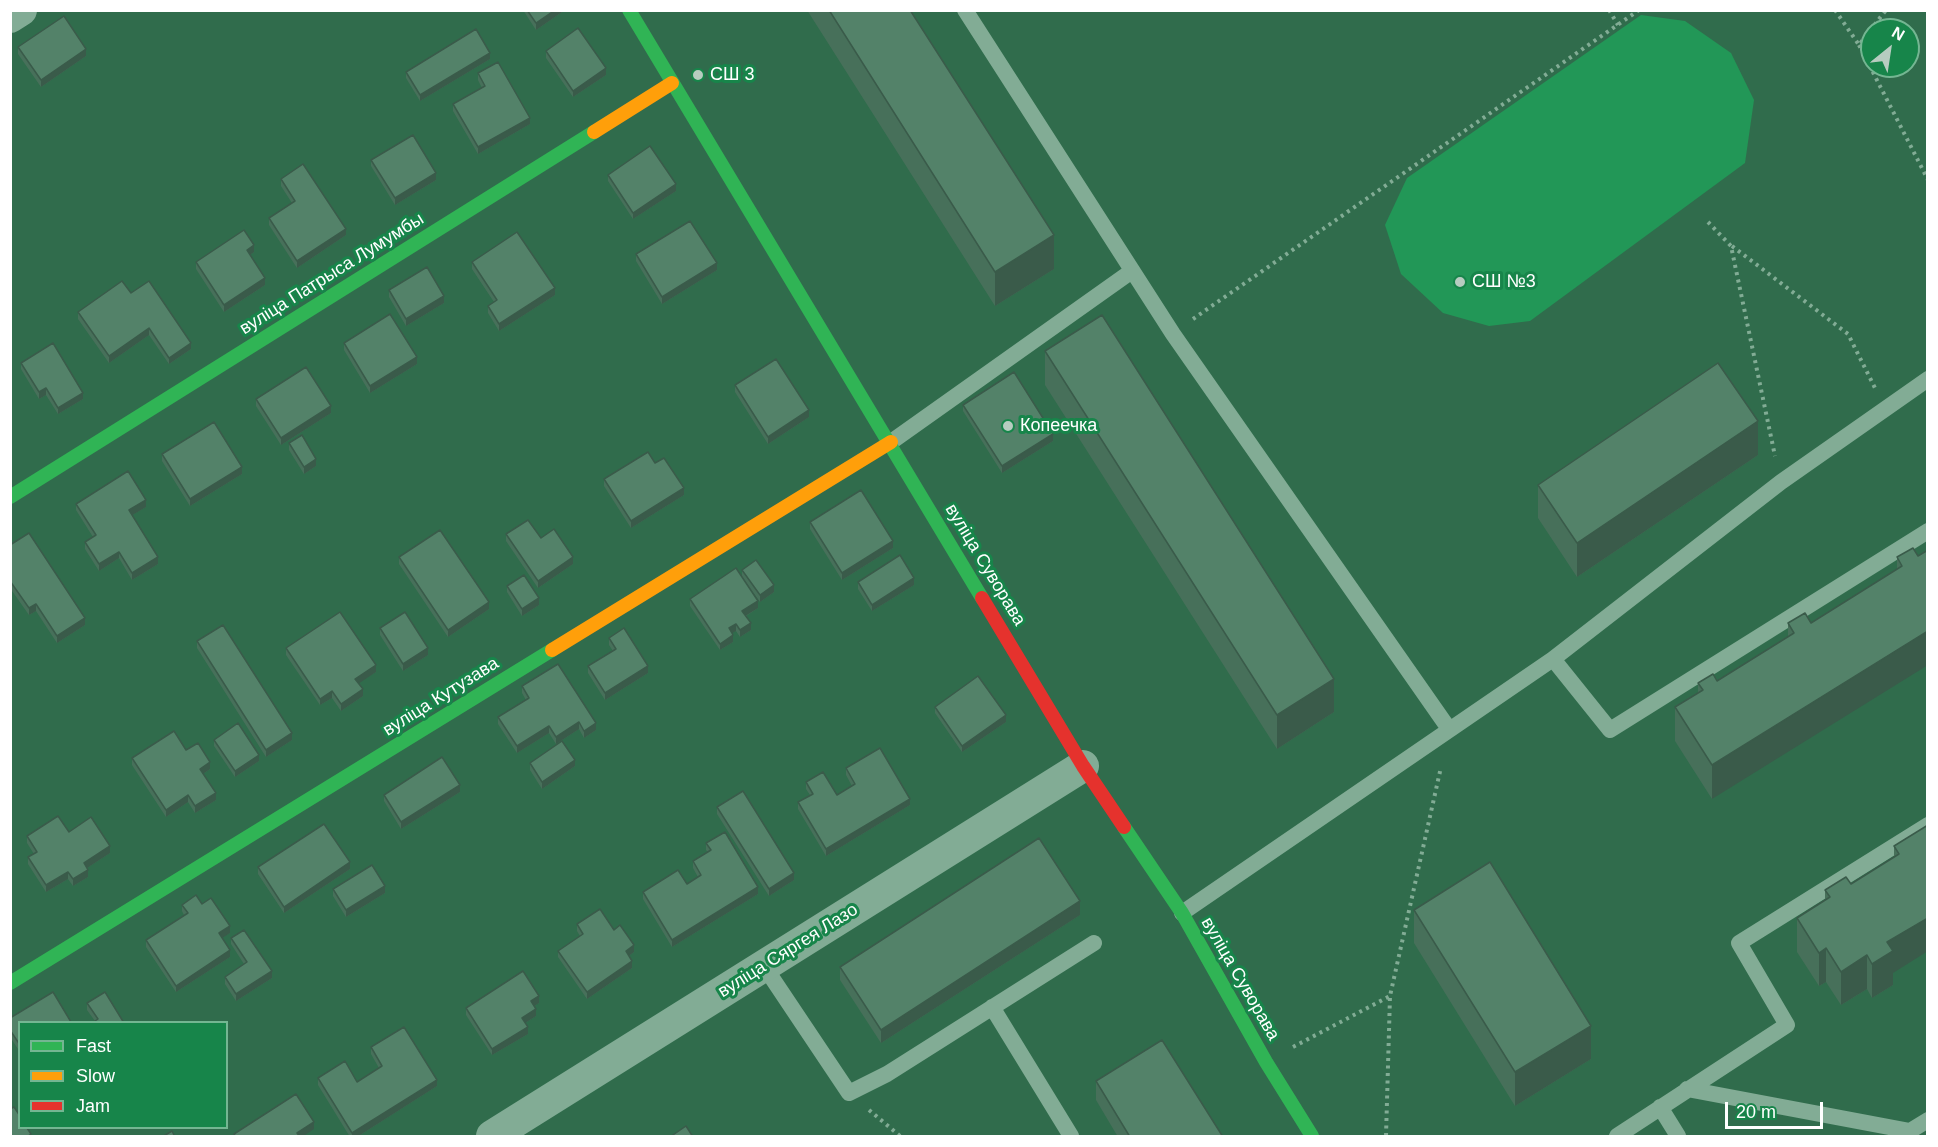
<!DOCTYPE html>
<meta charset="utf-8">
<style>
body{margin:0}
#map{position:relative;width:1938px;height:1147px;overflow:hidden;background:#306c4c;font-family:Arial,sans-serif}
canvas{display:block}
.frame{position:absolute;inset:0;border:12px solid #fff;pointer-events:none}
.legend{position:absolute;left:18px;top:1021px;width:210px;height:108px;box-sizing:border-box;background:#17854a;border:2px solid #74b692;margin:0;padding:8px 10px;list-style:none;font-size:18px;color:#fff}
.legend li{display:flex;align-items:center;gap:12px;height:30px}
.legend b{width:30px;border:2px solid #74b692}
.north{position:absolute;left:1860px;top:18px;width:60px;height:60px;box-sizing:border-box;background:#17854a;border:2px solid #74b692;border-radius:50%;rotate:30deg;font-size:16px;font-weight:700;line-height:24px;text-align:center;color:#fff}
.north::after{content:'';display:block;margin:auto;width:21px;height:27px;background:#b7ccc0;clip-path:polygon(50% 0,100% 100%,50% 72%,0 100%)}
.scale{position:absolute;left:1725px;top:1102px;width:98px;height:27px;box-sizing:border-box;border:3px solid #fff;border-top:0;padding-left:8px;font-size:18px;line-height:21px;white-space:nowrap;color:#fff;-webkit-text-stroke:4px #17854a;paint-order:stroke}
</style>
<div id="map">
<canvas width="1938" height="1147"></canvas>
<div class="frame"></div>
<ul class="legend">
<li><b style="height:8px;background:#30b455"></b>Fast</li>
<li><b style="height:8px;background:#ff9f0a"></b>Slow</li>
<li><b style="height:8px;background:#e5322d"></b>Jam</li>
</ul>
<div class="north">N</div>
<div class="scale">20 m</div>
</div>
<script>
const context = document.querySelector('canvas').getContext('2d');
context.lineJoin = 'round';
function fillPath(path, color) { context.fillStyle = color; context.fill(path, 'evenodd'); }
const poly = rows => new Path2D(rows.map(r => 'M' + r).join(''));
function trace(path, color, width, dash) { context.strokeStyle = color; context.lineWidth = width; context.lineCap = dash ? 'butt' : 'round'; context.setLineDash(dash || []); context.stroke(path); }
function write(font, color, halo, rows, align = 'center') {
  context.font = font + ' Arial,sans-serif'; context.lineWidth = 6; context.setLineDash([]); context.textBaseline = 'middle'; context.strokeStyle = halo; context.fillStyle = color; for (const [text, x, y, turn = 0] of rows) {
    context.save(); context.translate(x, y); context.rotate((+turn || 0) * Math.PI / 180); context.textAlign = isNaN(turn) ? turn : align; if (halo) context.strokeText(text, 0, 0); context.fillText(text, 0, 0); context.restore();
  }
}
fillPath(poly([
 [1641,15,1685,21,1731,53,1754,100,1745,163,1530,321,1489,326,1443,313,1401,274,1385,225,1407,178]
]), '#229757');
trace(poly([
 [1609,10,1618,25],
 [1835,10,1859,45,1886,10],
 [1859,45,1928,180],
 [1708,222,1731,246,1775,456],
 [1732,246,1848,334,1875,388],
 [1193,319,1639,10],
 [1293,1047,1390,996],
 [869,1110,900,1136],
 [1386,1136,1390,996,1441,767]
]), '#82ac95', 4, [3, 4.5]);
trace(poly([
 [965,10,1173,334,1449,729],
 [891,442,1132,271],
 [1553,659,1610,730,1928,531],
 [1182,913,1553,659,1781,482,1928,379],
 [764,966,849,1093,887,1074,1094,943],
 [992,1007,1071,1136],
 [1687,1089,1910,1131,1928,1120],
 [1660,1107,1678,1136],
 [1617,1136,1787,1025,1739,943,1928,825]
]), '#82ac95', 16);
trace(poly([
 [10,17,21,10],
 [492,1136,1083,766]
]), '#82ac95', 32);
trace(poly([
 [629,10,982,598],
 [10,497,594,132],
 [1124,827,1182,913,1266,1062,1312,1136],
 [10,983,552,650]
]), '#30b455', 14);
trace(poly([
 [594,132,672,83],
 [552,650,891,442]
]), '#ff9f0a', 14);
trace(poly([
 [982,598,1083,766,1124,827]
]), '#e5322d', 14);
fillPath(poly([
 [523,10,565,10,536,30],
 [807,10,910,10,1054,269,995,306],
 [18,47,86,56,41,87,18,54],
 [546,51,606,75,573,97,546,58],
 [490,59,420,101,406,78,406,72],
 [478,73,530,124,478,154,453,111,453,104,482,88,478,80],
 [371,160,436,180,395,205,371,166],
 [608,175,676,191,633,219,608,181],
 [281,179,346,235,297,268,269,225,269,218,292,203,281,186],
 [254,252,250,255,265,285,224,312,196,269,196,262],
 [636,254,717,270,662,304,636,261],
 [472,262,555,295,499,331,488,313,488,306,494,302,472,269],
 [389,290,444,303,406,326,389,297],
 [131,293,191,349,169,364,149,335,109,363,78,319,78,312],
 [344,343,417,364,370,393,344,350],
 [1045,351,1334,712,1277,749,1045,385],
 [21,363,83,399,58,414,46,395,39,399,21,369],
 [735,385,809,417,768,444,735,392],
 [256,399,331,413,281,445,256,406],
 [963,405,1053,441,1002,473,963,411],
 [289,443,316,466,304,474,289,450],
 [162,454,242,474,190,506,162,461],
 [1758,455,1577,577,1538,518,1538,485],
 [655,463,684,495,631,528,604,486,604,479],
 [76,504,146,507,132,515,158,564,132,580,119,558,99,571,85,549,85,542,93,537,76,510],
 [810,522,893,548,842,580,810,529],
 [506,534,541,538,573,564,538,588,506,541],
 [10,545,85,625,57,643,36,611,29,615,10,588],
 [1918,556,1712,799,1675,741,1675,707,1698,693,1698,683,1717,681,1788,637,1788,623,1811,623,1897,569,1897,557],
 [399,557,489,609,448,637,399,564],
 [742,570,774,592,760,602,742,577],
 [858,582,914,585,872,611,858,589],
 [507,586,539,605,522,616,507,592],
 [690,599,758,608,746,616,751,630,740,637,736,631,732,633,733,642,720,650,690,606],
 [380,628,428,655,403,671,380,635],
 [609,638,648,673,605,700,588,673,588,666,613,651,609,645],
 [197,641,292,740,266,757,197,648],
 [286,648,376,672,358,683,363,696,341,711,332,698,320,705,286,655],
 [522,686,596,730,584,738,579,729,556,744,549,733,517,753,498,724,498,717,526,700,522,693],
 [935,707,1006,722,962,752,935,713],
 [214,740,259,761,235,777,214,746],
 [186,750,210,769,203,774,216,800,195,813,188,802,166,817,132,765,132,758],
 [530,763,575,766,542,789,530,770],
 [846,768,910,805,826,856,798,809,798,802,810,795,806,789,806,782,837,795,852,786,846,775],
 [460,792,401,829,384,801,384,795],
 [717,807,794,880,769,896,717,814],
 [1928,825,1893,973,1893,985,1872,998,1867,989,1841,1005,1826,982,1819,986,1797,952,1797,918,1825,901,1825,890,1851,884,1894,857,1894,846],
 [69,832,110,853,87,868,88,877,73,886,68,879,46,892,28,864,28,857,34,854,27,843,27,836],
 [706,843,758,894,672,947,643,899,643,892,687,884,698,877,693,868,693,861,708,852,706,850],
 [258,867,350,869,284,913,258,874],
 [333,889,385,893,346,917,333,896],
 [202,904,230,933,222,937,230,957,176,992,146,947,146,940,184,915,182,911,182,905],
 [1414,910,1591,1059,1515,1106,1414,943],
 [1080,915,881,1043,840,980,840,967],
 [577,924,614,930,634,952,629,956,632,968,587,999,558,957,558,951,580,936,577,931],
 [231,938,272,978,236,1001,225,984,225,977,244,964,231,944],
 [87,1003,124,1023,95,1021,87,1010],
 [539,1003,534,1006,536,1016,525,1023,528,1034,492,1055,466,1015,466,1008],
 [10,1018,71,1023,20,1023,20,1052,10,1037],
 [371,1047,437,1086,357,1137,350,1137,318,1085,318,1078,357,1082,379,1068,371,1054],
 [1096,1081,1223,1137,1118,1137,1096,1100]
]), '#47705a');
fillPath(poly([
 [555,10,565,10,536,30,536,23],
 [86,49,86,56,41,87,41,80],
 [490,53,490,59,420,101,420,95],
 [606,68,606,75,573,97,573,91],
 [530,118,530,124,478,154,478,147],
 [436,173,436,180,395,205,395,198],
 [676,184,676,191,633,219,633,213],
 [346,229,346,235,297,268,297,261],
 [1054,235,1054,269,995,306,995,272],
 [254,245,254,252,247,257,247,250],
 [717,263,717,270,662,304,662,297],
 [265,278,265,285,224,312,224,305],
 [555,288,555,295,499,331,499,324],
 [444,296,444,303,406,326,406,319],
 [149,328,149,335,109,363,109,356],
 [191,343,191,349,169,364,169,358],
 [417,357,417,364,370,393,370,386],
 [46,388,46,395,39,399,39,392],
 [83,393,83,399,58,414,58,408],
 [331,406,331,413,281,445,281,438],
 [809,410,809,417,768,444,768,437],
 [1758,421,1758,455,1577,577,1577,543],
 [1053,434,1053,441,1002,473,1002,466],
 [316,459,316,466,304,474,304,467],
 [242,467,242,474,190,506,190,499],
 [684,488,684,495,631,528,631,521],
 [146,500,146,507,129,517,129,510],
 [893,541,893,548,842,580,842,573],
 [119,552,119,558,99,571,99,564],
 [158,557,158,564,132,580,132,573],
 [573,557,573,564,538,588,538,581],
 [914,578,914,585,872,611,872,605],
 [774,585,774,592,760,602,760,595],
 [539,598,539,605,522,616,522,609],
 [758,601,758,608,742,618,742,611],
 [489,602,489,609,448,637,448,630],
 [36,604,36,611,29,615,29,608],
 [85,618,85,625,57,643,57,636],
 [751,623,751,630,740,637,740,630],
 [736,624,736,631,729,635,729,628],
 [1928,631,1928,665,1712,799,1712,765],
 [733,635,733,642,720,650,720,644],
 [428,648,428,655,403,671,403,664],
 [376,665,376,672,355,686,355,679],
 [648,666,648,673,605,700,605,693],
 [1334,679,1334,712,1277,749,1277,715],
 [363,689,363,696,341,711,341,704],
 [332,691,332,698,320,705,320,699],
 [1006,715,1006,722,962,752,962,746],
 [579,722,579,729,556,744,556,737],
 [596,723,596,730,584,738,584,731],
 [549,726,549,733,517,753,517,746],
 [292,733,292,740,266,757,266,750],
 [259,755,259,761,235,777,235,771],
 [575,760,575,766,542,789,542,782],
 [210,762,210,769,200,776,200,769],
 [460,785,460,792,401,829,401,822],
 [216,793,216,800,195,813,195,806],
 [188,795,188,802,166,817,166,810],
 [910,799,910,805,826,856,826,849],
 [110,846,110,853,84,870,84,863],
 [350,862,350,869,284,913,284,907],
 [88,870,88,877,73,886,73,879],
 [68,872,68,879,46,892,46,885],
 [794,873,794,880,769,896,769,889],
 [385,886,385,893,346,917,346,910],
 [758,887,758,894,672,947,672,940],
 [1080,901,1080,915,881,1043,881,1030],
 [1928,918,1928,951,1893,973,1893,985,1872,998,1872,964,1887,942],
 [230,926,230,933,219,940,219,933],
 [634,945,634,952,626,958,626,951],
 [1826,948,1826,982,1819,986,1819,953],
 [230,950,230,957,176,992,176,986],
 [1867,955,1867,989,1841,1005,1841,972],
 [632,961,632,968,587,999,587,992],
 [272,971,272,978,236,1001,236,994],
 [539,996,539,1003,531,1008,531,1001],
 [536,1009,536,1016,522,1025,522,1018],
 [1591,1026,1591,1059,1515,1106,1515,1072],
 [528,1027,528,1034,492,1055,492,1049],
 [437,1080,437,1086,357,1137,352,1137,352,1133],
 [314,1122,314,1129,302,1137,297,1137,297,1133]
]), '#3a5b4a');
const building = poly([
 [527,10,555,10,536,23,527,10],
 [829,10,910,10,1054,235,995,272,829,10],
 [64,16,86,49,41,80,18,47,64,16],
 [578,28,606,68,573,91,546,51,578,28],
 [476,29,490,53,420,95,406,72,476,29],
 [498,62,530,118,478,147,453,104,485,86,478,73,498,62],
 [413,135,436,173,395,198,371,160,413,135],
 [650,146,676,184,633,213,608,175,650,146],
 [303,164,346,229,297,261,269,218,295,201,281,179,303,164],
 [690,221,717,263,662,297,636,254,690,221],
 [244,230,254,245,247,250,265,278,224,305,196,262,244,230],
 [517,232,555,288,499,324,488,306,497,300,472,262,517,232],
 [427,267,444,296,406,319,389,290,427,267],
 [122,281,131,293,149,281,191,343,169,358,149,328,109,356,78,312,122,281],
 [390,314,417,357,370,386,344,343,390,314],
 [1102,315,1334,679,1277,715,1045,351,1102,315],
 [53,343,83,393,58,408,46,388,39,392,21,363,53,343],
 [776,359,809,410,768,437,735,385,776,359],
 [1718,363,1758,421,1577,543,1538,485,1718,363],
 [306,367,331,406,281,438,256,399,306,367],
 [1014,372,1053,434,1002,466,963,405,1014,372],
 [214,422,242,467,190,499,162,454,214,422],
 [302,435,316,459,304,467,289,443,302,435],
 [648,452,655,463,664,458,684,488,631,521,604,479,648,452],
 [128,471,146,500,129,510,158,557,132,573,119,552,99,564,85,542,96,535,76,504,128,471],
 [861,490,893,541,842,573,810,522,861,490],
 [528,520,541,538,554,529,573,557,538,581,506,534,528,520],
 [440,530,489,602,448,630,399,557,440,530],
 [29,533,85,618,57,636,36,604,29,608,10,581,10,545,29,533],
 [1913,548,1918,556,1928,550,1928,631,1712,765,1675,707,1703,690,1698,683,1713,674,1717,681,1794,633,1788,623,1805,613,1811,623,1902,566,1897,557,1913,548],
 [900,555,914,578,872,605,858,582,900,555],
 [756,560,774,585,760,595,742,570,756,560],
 [736,568,758,601,742,611,751,623,740,630,736,624,729,628,733,635,720,644,690,599,736,568],
 [524,575,539,598,522,609,507,586,524,575],
 [340,612,376,665,355,679,363,689,341,704,332,691,320,699,286,648,340,612],
 [405,612,428,648,403,664,380,628,405,612],
 [223,625,292,733,266,750,197,641,223,625],
 [624,628,648,666,605,693,588,666,616,649,609,638,624,628],
 [558,664,596,723,584,731,579,722,556,737,549,726,517,746,498,717,529,698,522,686,558,664],
 [978,676,1006,715,962,746,935,707,978,676],
 [238,723,259,755,235,771,214,740,238,723],
 [174,731,186,750,198,743,210,762,200,769,216,793,195,806,188,795,166,810,132,758,174,731],
 [562,741,575,760,542,782,530,763,562,741],
 [880,748,910,799,826,849,798,802,813,794,806,782,823,772,837,795,855,784,846,768,880,748],
 [442,757,460,785,401,822,384,795,442,757],
 [743,791,794,873,769,889,717,807,743,791],
 [58,816,69,832,91,817,110,846,84,863,88,870,73,879,68,872,46,885,28,857,37,852,27,836,58,816],
 [324,824,350,862,284,907,258,867,324,824],
 [1928,825,1928,918,1887,942,1893,951,1872,964,1867,955,1841,972,1826,948,1819,953,1797,918,1830,897,1825,890,1846,877,1851,884,1899,854,1894,846,1928,825],
 [725,832,758,887,672,940,643,892,678,870,687,884,701,875,693,861,711,850,706,843,725,832],
 [1039,838,1080,901,881,1030,840,967,1039,838],
 [1490,862,1591,1026,1515,1072,1414,910,1490,862],
 [372,865,385,886,346,910,333,889,372,865],
 [196,895,202,904,211,898,230,926,219,933,230,950,176,986,146,940,188,913,182,905,196,895],
 [600,909,614,930,620,925,634,945,626,951,632,961,587,992,558,951,583,934,577,924,600,909],
 [244,930,272,971,236,994,225,977,247,962,231,938,244,930],
 [523,971,539,996,531,1001,536,1009,522,1018,528,1027,492,1049,466,1008,523,971],
 [53,992,71,1022,20,1023,20,1045,10,1030,10,1018,53,992],
 [105,992,124,1023,92,1023,98,1019,87,1003,105,992],
 [404,1027,437,1080,352,1133,318,1078,345,1061,357,1082,382,1066,371,1047,404,1027],
 [1162,1040,1223,1137,1130,1137,1096,1081,1162,1040],
 [296,1094,314,1122,297,1133,300,1137,236,1137,234,1134,296,1094],
 [14,1107,20,1116,20,1128,27,1128,31,1134,27,1137,10,1137,10,1109,14,1107],
 [686,1126,693,1137,670,1137,686,1126],
 [172,1131,175,1137,162,1137,172,1131]
]);
fillPath(building, '#538269');
trace(building, '#3a5b4a', 1.5);
for (const [x, y, r, color] of [
 [698,75,6,"#b7ccc0"],
 [1460,282,6,"#b7ccc0"],
 [1008,426,6,"#b7ccc0"]
]) { const dot = new Path2D(); dot.arc(x, y, r, 0, 2 * Math.PI); context.fillStyle = color; context.fill(dot); trace(dot, '#17854a', 2); }
write('18px', '#fff', '#17854a', [
 ["СШ 3",710,75],
 ["СШ №3",1472,282],
 ["Копеечка",1020,426]
], 'left');
write('18px', '#fff', '#17854a', [
 ["вуліца Патрыса Лумумбы",332,274,-32],
 ["вуліца Суворава",985,565,59],
 ["вуліца Кутузава",441,697,-32],
 ["вуліца Сяргея Лазо",788,951,-32],
 ["вуліца Суворава",1240,979,60]
]);
</script>
